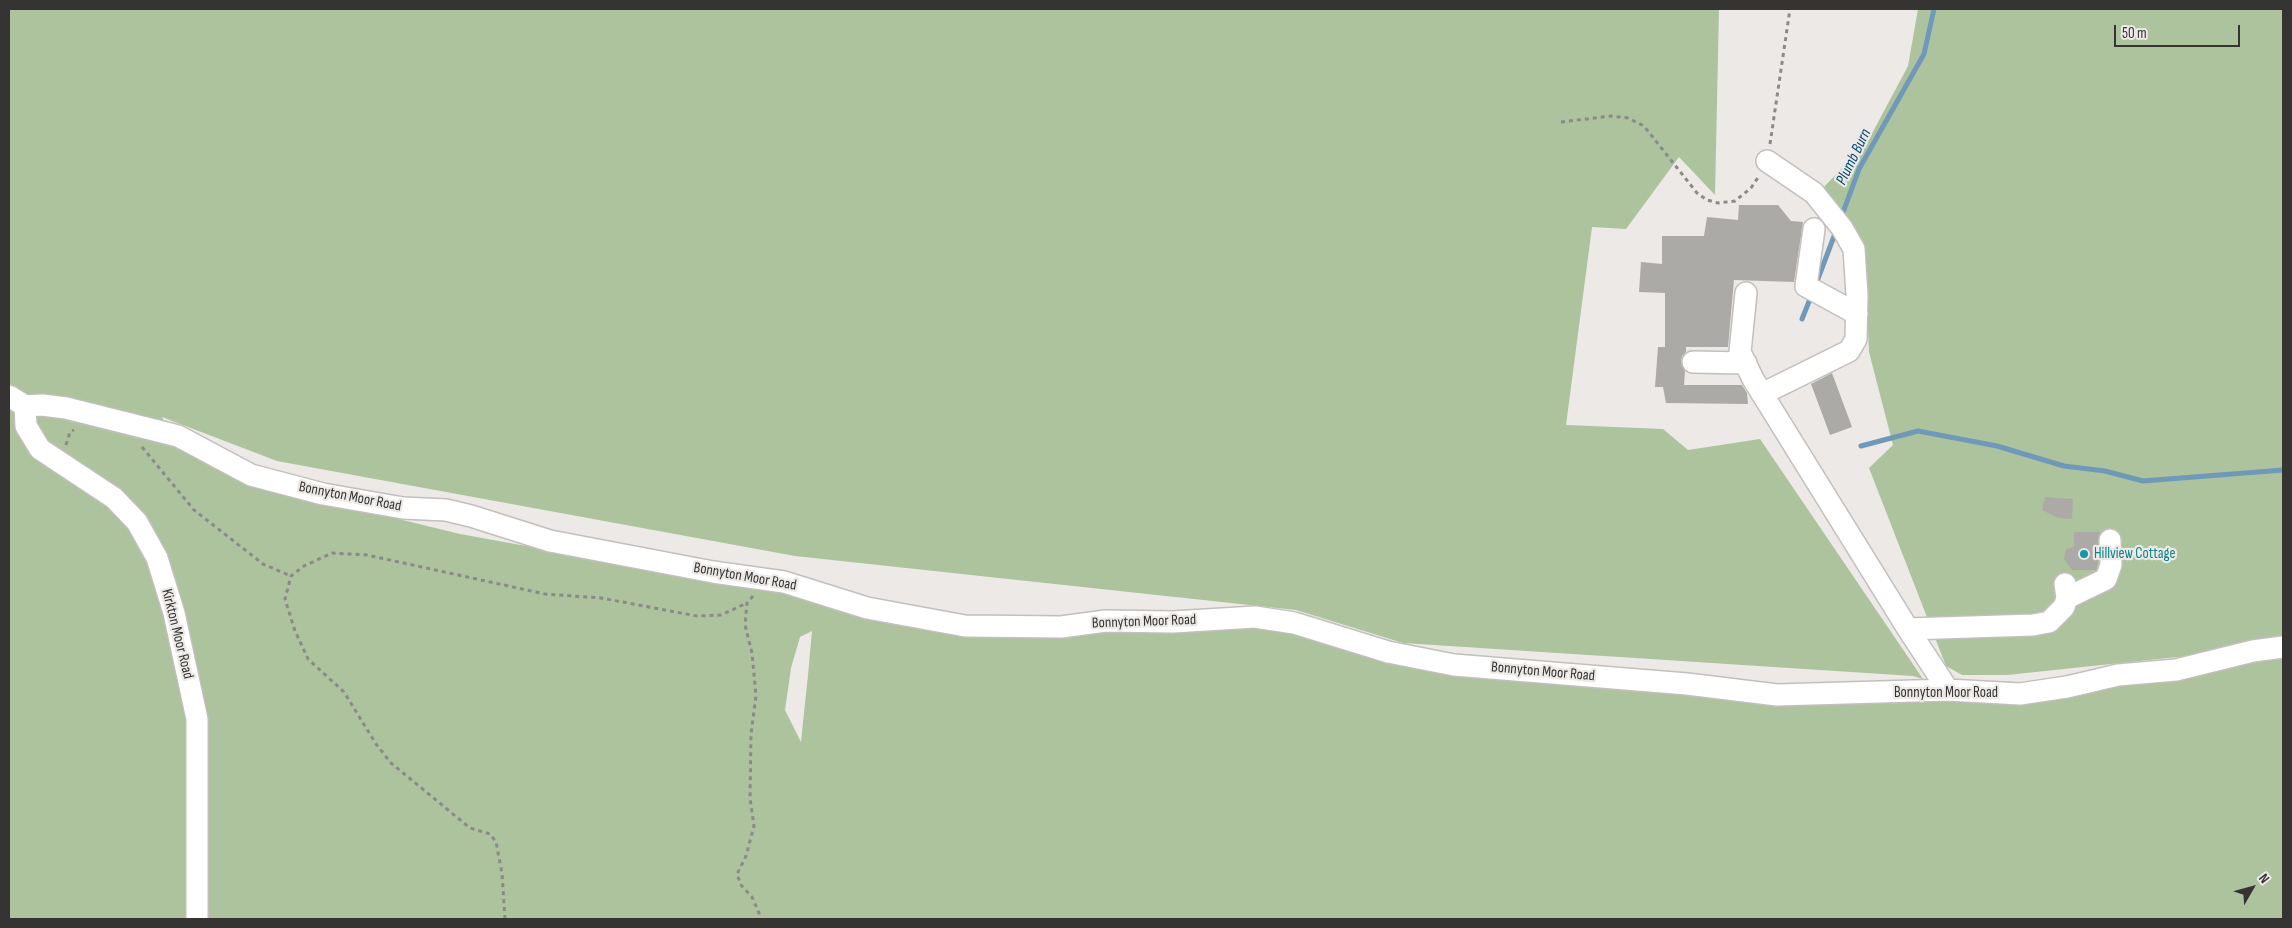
<!DOCTYPE html>
<style>
body{margin:0}
#map{position:relative;width:2292px;height:928px;overflow:hidden;background:#ece9e6;font-family:"Sofia Sans Condensed",sans-serif}
canvas{display:block}
.frame{position:absolute;inset:0;border:10px solid #353433;pointer-events:none}
.north{position:absolute;left:2227px;top:863px;width:50px;height:50px;-webkit-text-stroke:4px #ece9e6;paint-order:stroke;rotate:52deg;font-size:14px;font-weight:700;line-height:20px;text-align:center;color:#353433}
.north::after{content:'';display:block;margin:auto;width:18px;height:22px;background:#353433;clip-path:polygon(50% 0,100% 100%,50% 72%,0 100%)}
.scale{position:absolute;left:2114px;top:25px;width:126px;height:22px;box-sizing:border-box;border:2px solid #353433;border-top:0;padding-left:6px;font-size:15px;line-height:18px;white-space:nowrap;color:#353433;-webkit-text-stroke:4px #ece9e6;paint-order:stroke}
</style>
<div id="map">
<canvas width="2292" height="928"></canvas>
<div class="frame"></div>
<div class="north">N</div>
<div class="scale">50 m</div>
</div>
<script>
const context = document.querySelector('canvas').getContext('2d');
context.lineJoin = 'round';
function fillPath(path, color) { context.fillStyle = color; context.fill(path, 'evenodd'); }
const poly = rows => new Path2D(rows.map(r => 'M' + r).join(''));
function trace(path, color, width, dash) { context.strokeStyle = color; context.lineWidth = width; context.lineCap = dash ? 'butt' : 'round'; context.setLineDash(dash || []); context.stroke(path); }
function write(font, color, halo, rows, align = 'center') {
  context.font = font + ' "Sofia Sans Condensed",sans-serif'; context.lineWidth = 4.5; context.setLineDash([]); context.textBaseline = 'middle'; context.strokeStyle = halo; context.fillStyle = color; for (const [text, x, y, turn = 0] of rows) {
    context.save(); context.translate(x, y); context.rotate((+turn || 0) * Math.PI / 180); context.textAlign = isNaN(turn) ? turn : align; if (halo) context.strokeText(text, 0, 0); context.fillText(text, 0, 0); context.restore();
  }
}
fillPath(poly([
 [9,9,1719,9,1715,195,1679,157,1626,229,1592,227,1566,425,1663,429,1688,450,1760,439,1923,679,1913,676,1403,643,1296,610,795,556,277,461,162,417,174,442,267,487,460,534,818,599,905,623,1255,622,1491,677,1946,695,2283,652,2283,919,9,919],
 [812,631,808,675,801,742,785,710,791,668,800,637],
 [1918,9,2283,9,2283,642,2187,656,2007,675,1962,675,1946,666,1869,468,1893,445,1869,352,1864,243,1822,189,1868,141,1908,66]
]), '#acc39e');
trace(poly([
 [1841,218,1859,169,1924,54,1934,9],
 [1816,284,1836,231],
 [1802,319,1812,294],
 [1861,446,1918,431,1997,446,2064,466,2105,471,2143,481,2283,470]
]), '#7099b9', 5);
fillPath(poly([
 [1739,205,1778,205,1791,221,1803,222,1794,282,1734,280,1728,347,1686,347,1686,352,1682,356,1681,362,1685,371,1684,385,1742,385,1747,393,1748,404,1666,403,1663,387,1655,387,1658,347,1665,347,1665,293,1639,292,1641,262,1662,264,1662,236,1704,236,1707,217,1738,220],
 [1832,373,1852,427,1830,435,1811,384],
 [2045,497,2073,499,2072,519,2058,518,2042,510],
 [2074,532,2101,532,2098,540,2098,563,2096,570,2072,570,2064,559,2066,549,2074,547]
]), '#acaaa7');
const minor = poly([
 [1814,229,1806,286,1857,314],
 [1746,293,1740,352,1753,379,1908,629,1948,690],
 [1693,362,1746,363],
 [1762,394,1849,351,1856,339,1857,295,1854,249,1842,228,1814,193,1767,161],
 [9,396,25,406],
 [25,406,42,405,66,408,178,436,251,475,323,494,403,508,446,510,471,516,550,541,713,572,784,582,867,608,965,626,1061,627,1106,621,1173,622,1255,617,1294,623,1388,652,1454,665,1687,684,1777,695,1948,690,2020,694,2067,687,2118,675,2176,670,2253,651,2283,647],
 [25,406,26,426,40,449,114,498,137,522,157,558,174,613,197,719,197,919],
 [2067,598,2106,579,2111,565,2110,540],
 [1908,629,2033,625,2049,622,2064,607,2067,598,2065,584]
]);
trace(minor, '#c2bfbd', 24);
trace(poly([
 [1561,122,1611,116,1628,118,1644,126,1697,193,1707,200,1718,203,1735,201,1751,188,1759,176],
 [1770,144,1790,9],
 [66,445,70,432,74,430],
 [142,447,194,510,263,564,291,576],
 [753,596,747,603,745,625,752,653,756,696,751,734,750,798,754,826,746,856,737,874,741,885,752,897,759,913,759,919],
 [505,919,502,873,496,842,490,834,470,828,391,763,376,744,344,692,308,659,295,631,285,599,291,576,304,566,332,553,367,555,545,594,601,598,697,616,721,615,747,603]
]), '#8c8a88', 3, [4, 4]);
trace(minor, '#fff', 21);
for (const [x, y, r, color] of [
 [2084,554,5,"#0f9aa8"]
]) { const dot = new Path2D(); dot.arc(x, y, r, 0, 2 * Math.PI); context.fillStyle = color; context.fill(dot); trace(dot, '#ece9e6', 2); }
write('15px', '#353433', '#ece9e6', [
 ["Bonnyton Moor Road",350,497,11],
 ["Bonnyton Moor Road",745,577,10],
 ["Bonnyton Moor Road",1144,622,-2],
 ["Kirkton Moor Road",177,634,76],
 ["Bonnyton Moor Road",1543,672,5],
 ["Bonnyton Moor Road",1946,693]
]);
write('15px', '#0d838f', '#ece9e6', [
 ["Hillview Cottage",2094,554]
], 'left');
write('italic 16px', '#004a74', '#ece9e6', [
 ["Plumb Burn",1854,157,-64]
]);
</script>
